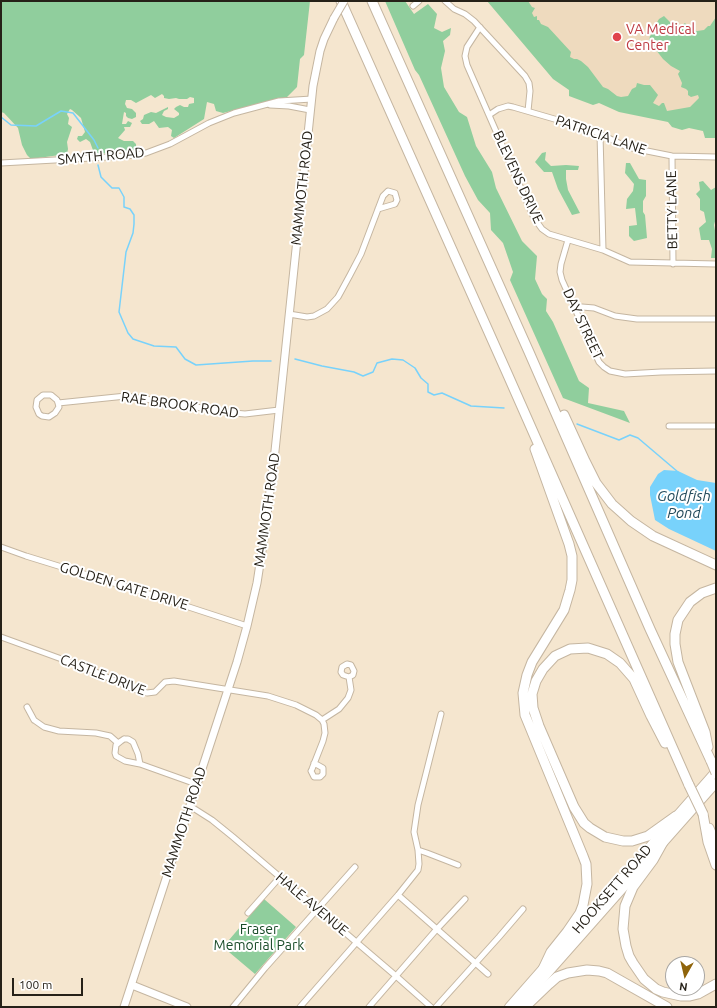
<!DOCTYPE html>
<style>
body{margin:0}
#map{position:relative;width:717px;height:1008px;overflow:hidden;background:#f5e6cf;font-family:Ubuntu,sans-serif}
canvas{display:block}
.frame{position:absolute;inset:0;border:2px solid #262118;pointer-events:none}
.north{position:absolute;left:665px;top:956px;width:40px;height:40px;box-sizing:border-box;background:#fff;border:1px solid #a8a6a3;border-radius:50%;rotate:188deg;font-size:11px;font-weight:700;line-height:16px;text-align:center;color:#262118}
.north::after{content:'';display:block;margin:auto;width:14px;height:18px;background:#8f640b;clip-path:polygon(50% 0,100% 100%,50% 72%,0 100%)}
.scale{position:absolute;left:12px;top:978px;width:71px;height:18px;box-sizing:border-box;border:2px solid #262118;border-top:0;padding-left:5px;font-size:12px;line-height:14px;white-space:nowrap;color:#262118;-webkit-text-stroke:3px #fff;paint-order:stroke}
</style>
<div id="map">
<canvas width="717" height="1008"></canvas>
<div class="frame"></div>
<div class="north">N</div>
<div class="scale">100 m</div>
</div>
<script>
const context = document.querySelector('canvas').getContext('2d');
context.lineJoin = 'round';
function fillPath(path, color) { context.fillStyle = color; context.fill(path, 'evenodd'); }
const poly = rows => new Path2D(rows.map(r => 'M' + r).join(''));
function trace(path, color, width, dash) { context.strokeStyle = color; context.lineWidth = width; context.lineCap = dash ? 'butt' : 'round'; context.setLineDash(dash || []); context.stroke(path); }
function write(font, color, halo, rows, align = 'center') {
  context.font = font + ' Ubuntu,sans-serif'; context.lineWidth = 4; context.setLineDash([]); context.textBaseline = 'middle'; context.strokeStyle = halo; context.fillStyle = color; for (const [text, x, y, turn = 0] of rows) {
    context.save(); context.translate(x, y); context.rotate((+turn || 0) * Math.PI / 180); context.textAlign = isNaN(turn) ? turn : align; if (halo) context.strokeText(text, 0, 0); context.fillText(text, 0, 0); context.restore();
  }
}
fillPath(poly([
 [489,1,716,1,716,73,711,133,623,109]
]), '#eedabe');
fillPath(poly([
 [1,1,310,1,304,55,300,59,297,87,287,97,223,113,216,111,214,104,207,102,204,119,174,138,171,136,172,130,168,127,159,128,154,121,149,124,142,124,140,121,143,119,144,115,151,112,156,113,168,107,168,109,164,111,162,115,166,117,174,118,179,115,179,113,174,109,176,107,180,105,184,107,188,107,189,104,194,103,194,98,190,97,187,99,179,99,176,98,169,99,164,98,164,96,162,94,155,98,151,95,136,103,131,100,126,100,125,104,127,108,132,109,136,113,136,117,132,119,128,118,126,116,126,113,124,112,122,124,126,124,128,121,132,123,130,127,124,127,125,130,118,138,124,141,133,141,136,144,136,150,99,154,94,153,90,142,86,139,80,142,77,139,78,136,82,136,85,132,81,118,72,110,70,109,67,114,69,118,68,124,72,127,67,142,68,149,67,154,31,159,27,155,22,145,18,128,4,113,1,112],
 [385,1,405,1,414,14,428,4,437,14,434,28,442,32,451,28,450,35,443,41,445,51,441,68,444,87,459,112,467,117,476,146,492,172,496,188,522,241,537,256,535,279,542,294,547,299,546,311,553,322,579,381,589,388,588,403,624,411,630,423,563,398,510,280,513,272,503,243,491,230,490,213,478,200,465,176,419,75,415,70],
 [487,1,528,1,532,7,535,8,532,13,534,17,537,16,537,20,539,20,541,24,548,27,571,52,570,57,574,59,577,59,581,61,588,67,603,87,608,89,617,96,621,97,628,96,632,89,636,87,637,83,644,85,650,85,658,95,653,103,659,106,662,103,664,103,667,111,690,107,699,98,698,95,691,97,688,95,688,91,686,89,681,87,682,83,678,74,680,71,671,66,663,59,649,41,650,36,656,29,656,24,659,19,664,16,671,23,676,23,680,27,685,23,691,30,697,31,704,30,708,26,710,26,716,17,716,138,705,138,703,131,689,128,682,130,672,127,668,122,619,112,599,103,593,105,569,96,569,90,553,79],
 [546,152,545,160,551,166,566,165,579,166,578,170,566,170,566,179,568,190,580,213,572,215,558,189,552,172,544,172,535,162,542,153],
 [626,163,630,163,639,179,646,180,646,196,643,201,643,212,645,215,647,238,634,241,629,236,629,226,637,225,635,208,626,209,627,199,633,191,634,184,625,173],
 [703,181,711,190,716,187,716,218,714,225,716,236,716,258,711,258,712,249,709,240,701,240,699,228,706,222,704,212,700,210,700,199,696,194,700,190,699,182],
 [264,899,296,927,255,974,223,947]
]), '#90ce9d');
fillPath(poly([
 [664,470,678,471,697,480,716,483,716,551,669,529,655,520,650,495,650,487,658,474]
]), '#78d2fb');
trace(poly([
 [1,117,11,125,36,126,61,111,73,113,94,140,98,148],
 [98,165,101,177,112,188,119,188,124,197,124,207,130,209,134,215,134,224,133,233,126,252,119,312,128,333,133,339,154,346,176,347,185,359,196,365,253,361,271,361],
 [295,359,322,366,354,372,363,376,373,372,377,363,392,359,403,360,415,368,421,378,428,384,428,392,434,395,442,393,471,406,504,408],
 [577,424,619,440,630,435,638,438,678,472]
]), '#78d2fb', 1.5);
const street = poly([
 [445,1,454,9,465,14,474,21,525,76,529,83,530,91,528,111],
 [413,6,419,1],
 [480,27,467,47,465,56,467,65,534,218,542,229,549,234,603,250,630,262,716,264],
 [270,105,289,106,310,110],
 [489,115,498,109,508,106,513,107,582,127,600,134,627,147,672,156,716,157],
 [600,134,603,250],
 [672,156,673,264],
 [1,163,127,156,146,153,170,144,209,123,234,113,279,101,312,99],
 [568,240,561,264,560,272,562,280,599,362,604,367,610,371,625,374,661,372,716,371],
 [575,309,582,307,594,308,615,316,637,319,716,319],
 [289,314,307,317,314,316,327,309,338,297,350,275,361,254,383,196,388,191,395,193,397,200,395,204,378,209],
 [58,403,57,400,51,395,43,395,37,400,36,407,39,414,42,416,49,417,55,413,59,407,58,403,126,396,234,413,245,414,279,410],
 [669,426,716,426],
 [1,547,26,556,146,593,247,626],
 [1,637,89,669,133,689,147,693,155,692,165,682,174,681,268,696,296,705,316,715,322,720,324,724,325,733,323,741,312,769,311,771,314,777,320,777,323,774,323,768,314,763],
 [34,720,27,707,34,720,44,727,59,731,96,733,110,736,118,743],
 [322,720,339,709,348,698,351,690,349,677,353,675,354,671,351,665,347,664,342,667,341,672,343,675,349,677],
 [124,739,128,739,133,742,138,754,140,764,125,761,116,756,115,753,116,745,121,741,124,739],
 [140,764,196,784],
 [190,806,212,820,233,837,396,976,431,1007],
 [418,850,427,853,458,865],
 [398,895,488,974],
 [248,913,280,877],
 [233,1007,265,968,355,867],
 [300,1007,398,895,418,870,419,864,418,850,414,832,418,805,441,714],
 [369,1007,436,930,465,899],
 [436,1007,499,937,523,909]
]);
const secondary = poly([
 [132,985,187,1007],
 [124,1007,237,662,247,626,257,583,265,531,275,451,313,86,320,51,324,39,334,18]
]);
const primary = poly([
 [509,1007,716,771],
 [518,1007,716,783]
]);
const highway = poly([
 [341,1,507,373,689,785],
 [372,1,529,352,650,629,711,761],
 [564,415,585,461,596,483,612,504,621,512,631,521,653,536,716,565],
 [535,449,569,544,572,556,572,580,570,590,564,610,532,662,527,675,523,693,525,715,583,856,586,864,587,884,583,905,580,913,567,932,551,952,543,969],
 [665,743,651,716,634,679,620,663,607,654,588,648,570,649,555,656,543,669,536,681,532,694,533,708,539,726,574,807,584,823,590,828,605,837,623,841,632,841,648,836,676,816],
 [708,747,705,732,678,662,675,644,675,634,678,620,690,602,702,593,716,588],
 [703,814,708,842,716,865],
 [709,828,716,845],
 [663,842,653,860,633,887,625,906,623,929,626,946,629,956,633,963,644,979,656,989,663,992,681,996,690,996,698,994,716,984],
 [525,1007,549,984,557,977,568,973,587,970,599,971,607,973,667,1007]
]);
trace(street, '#c5b6a1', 7);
trace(secondary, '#c5b6a1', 9);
trace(primary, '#c5b6a1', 10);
trace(highway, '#c5b6a1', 11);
trace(street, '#fff', 5);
trace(secondary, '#fff', 7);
trace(primary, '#fff', 8);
trace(highway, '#fff', 9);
const secondaryBridge = poly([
 [334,18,344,1]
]);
const highwayBridge = poly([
 [711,761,716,773],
 [689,785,703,814]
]);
trace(secondaryBridge, '#c5b6a1', 9, []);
trace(highwayBridge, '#c5b6a1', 11, []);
trace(secondaryBridge, '#fff', 7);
trace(highwayBridge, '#fff', 9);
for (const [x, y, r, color] of [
 [617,37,5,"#e0444e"]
]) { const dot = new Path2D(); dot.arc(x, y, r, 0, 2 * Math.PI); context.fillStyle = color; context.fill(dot); trace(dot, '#fff', 1.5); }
write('14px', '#be3a42', '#fff', [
 ["VA Medical",626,29],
 ["Center",626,45]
], 'left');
write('14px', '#262118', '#fff', [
 ["PATRICIA LANE",601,135,19],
 ["SMYTH ROAD",101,156,-5],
 ["BLEVENS DRIVE",518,177,65],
 ["MAMMOTH ROAD",302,188,-84],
 ["BETTY LANE",672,210,-91],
 ["DAY STREET",583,324,65],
 ["RAE BROOK ROAD",180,405,8],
 ["MAMMOTH ROAD",267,510,-82],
 ["GOLDEN GATE DRIVE",124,586,17],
 ["CASTLE DRIVE",103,675,21],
 ["MAMMOTH ROAD",184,822,-72],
 ["HOOKSETT ROAD",612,889,-49],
 ["HALE AVENUE",312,904,40]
]);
write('14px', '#1a4c29', '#fff', [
 ["Fraser",259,929],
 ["Memorial Park",259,945]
]);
write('italic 15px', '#234b5c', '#fff', [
 ["Goldfish",684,496],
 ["Pond",684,513]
]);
</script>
